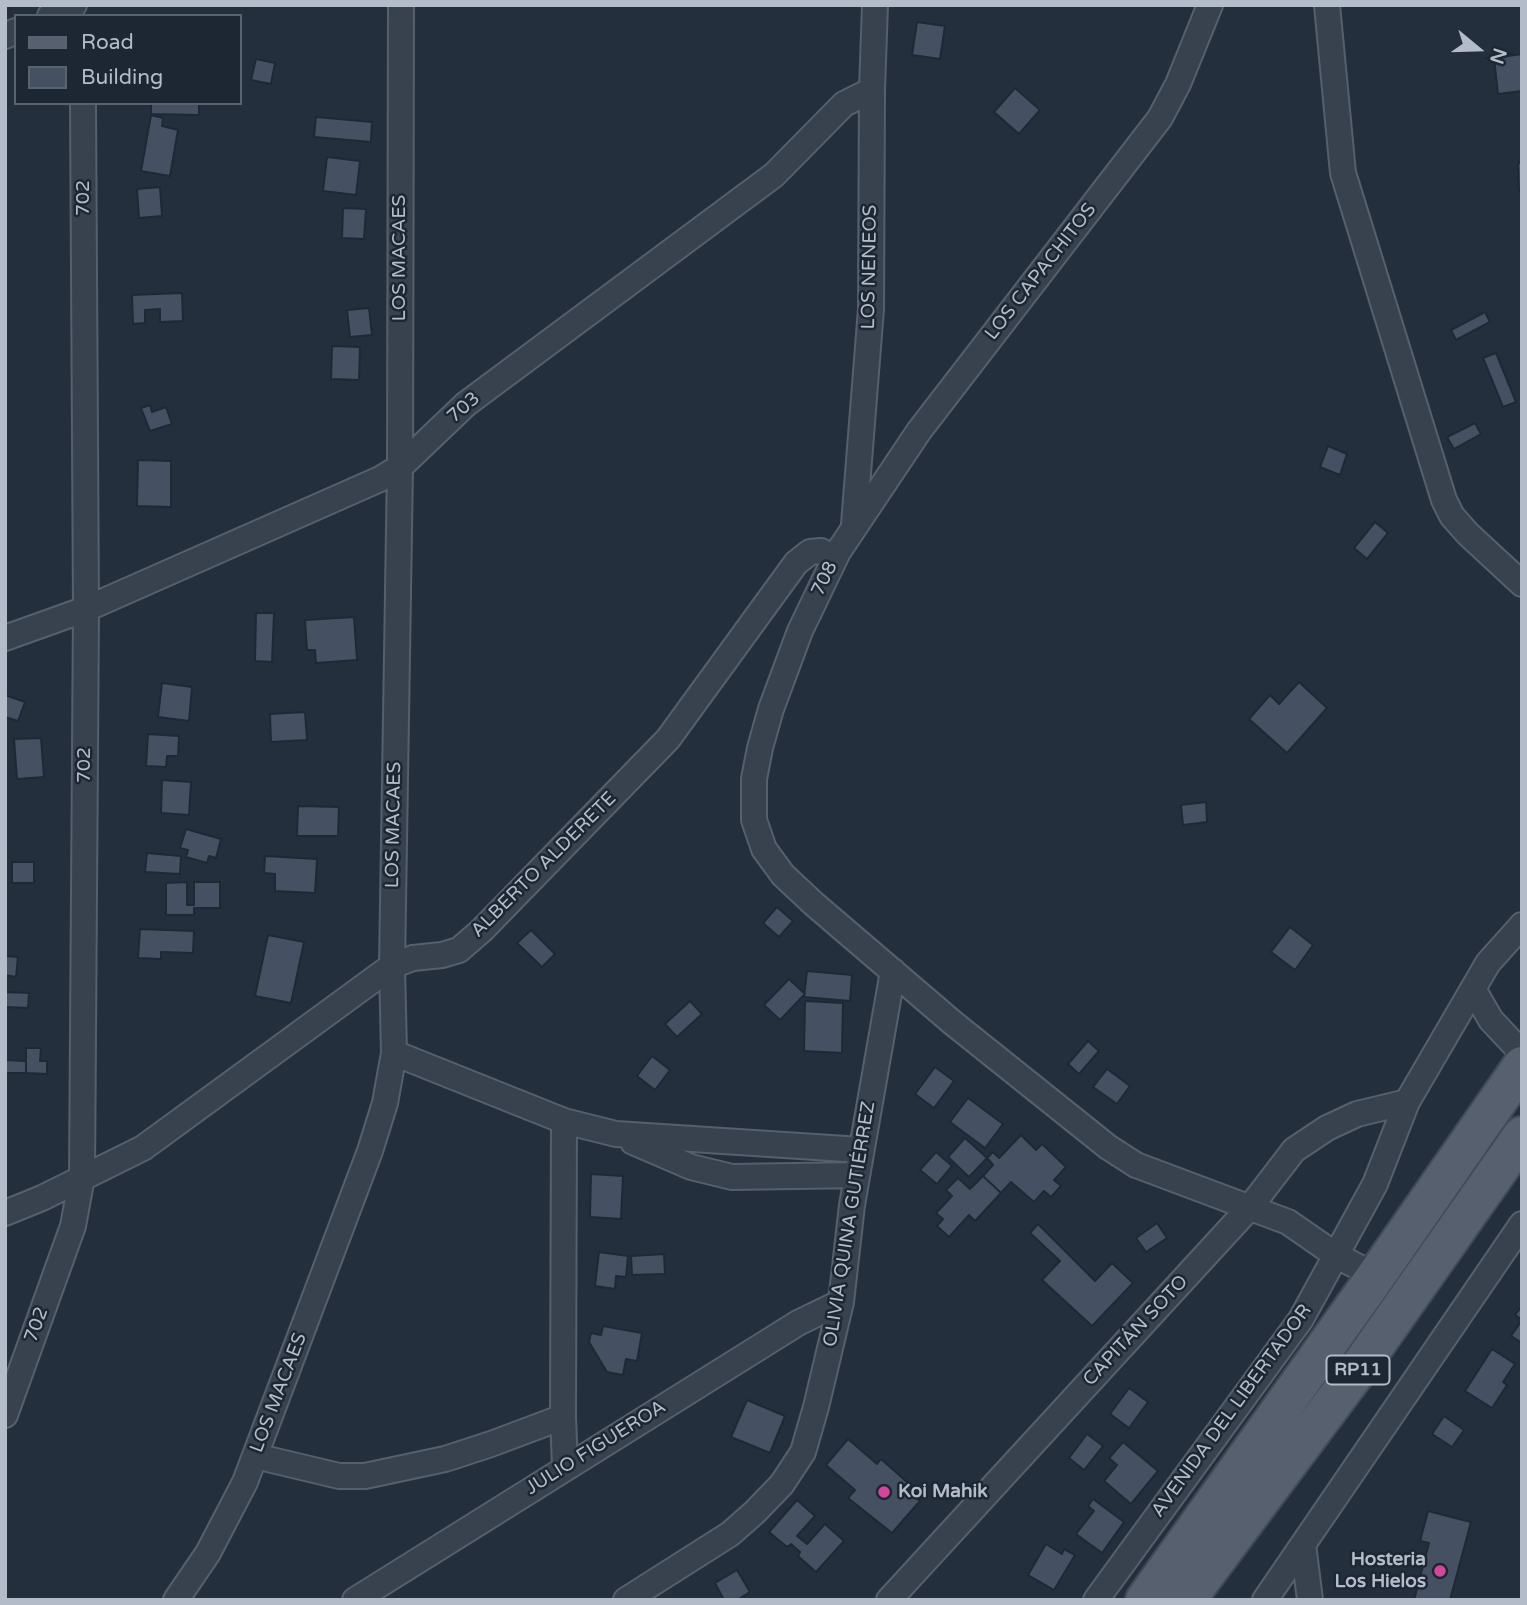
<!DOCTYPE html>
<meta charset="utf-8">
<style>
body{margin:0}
#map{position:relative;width:1527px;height:1605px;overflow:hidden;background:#242f3e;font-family:"Varela Round",sans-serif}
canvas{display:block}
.frame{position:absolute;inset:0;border:7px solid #b4bcc9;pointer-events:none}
.legend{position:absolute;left:14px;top:14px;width:228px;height:91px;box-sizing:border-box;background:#1d2633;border:2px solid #59626f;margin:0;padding:9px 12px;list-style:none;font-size:21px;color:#b4bcc9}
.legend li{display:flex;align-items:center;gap:14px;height:35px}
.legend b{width:35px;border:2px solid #59626f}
.north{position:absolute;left:1443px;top:14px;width:70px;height:70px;-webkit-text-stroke:5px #1d2633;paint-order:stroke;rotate:109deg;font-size:19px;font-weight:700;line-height:28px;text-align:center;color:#b4bcc9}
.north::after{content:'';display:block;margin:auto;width:24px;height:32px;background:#b4bcc9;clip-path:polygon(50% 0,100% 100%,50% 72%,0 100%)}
</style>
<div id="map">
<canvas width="1527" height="1605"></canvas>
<div class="frame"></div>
<ul class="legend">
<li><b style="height:9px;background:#56606e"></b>Road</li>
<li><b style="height:19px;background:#455162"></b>Building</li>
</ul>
<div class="north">N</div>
</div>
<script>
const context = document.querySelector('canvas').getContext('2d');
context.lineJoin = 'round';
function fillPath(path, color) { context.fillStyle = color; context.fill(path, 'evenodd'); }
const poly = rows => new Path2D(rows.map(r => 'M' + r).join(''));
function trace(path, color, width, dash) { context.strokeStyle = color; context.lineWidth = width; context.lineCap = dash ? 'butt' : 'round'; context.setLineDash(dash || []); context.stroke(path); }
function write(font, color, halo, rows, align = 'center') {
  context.font = font + ' "Varela Round",sans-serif'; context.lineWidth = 5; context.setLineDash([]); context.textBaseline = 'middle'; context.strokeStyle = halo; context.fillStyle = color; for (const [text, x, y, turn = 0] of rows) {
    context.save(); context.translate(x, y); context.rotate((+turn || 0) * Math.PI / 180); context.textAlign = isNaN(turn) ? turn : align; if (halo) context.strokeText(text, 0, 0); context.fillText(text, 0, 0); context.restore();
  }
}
const building = poly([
 [917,22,945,26,940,59,912,55,917,22],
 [1522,54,1522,91,1498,94,1494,58,1522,54],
 [256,59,275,63,271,84,251,80,256,59],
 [1015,88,1040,110,1019,134,994,112,1015,88],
 [151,103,199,103,199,115,151,114,151,103],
 [151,115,163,118,162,126,178,130,170,176,141,171,151,115],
 [316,117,372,122,371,142,314,137,316,117],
 [327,157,360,161,356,195,323,191,327,157],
 [1518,163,1522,163,1522,190,1519,191,1518,163],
 [160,187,162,216,139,218,137,189,160,187],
 [343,208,366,209,364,239,342,238,343,208],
 [182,293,183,321,160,322,160,309,145,310,145,323,133,324,132,295,182,293],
 [369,308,372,335,350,337,347,310,369,308],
 [1485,312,1490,322,1456,340,1451,330,1485,312],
 [332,346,360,347,359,380,331,379,332,346],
 [1496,353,1516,402,1503,407,1483,358,1496,353],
 [150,405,152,412,166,407,172,424,150,431,141,408,150,405],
 [1475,423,1481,434,1454,449,1447,437,1475,423],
 [1328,446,1347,454,1340,475,1320,467,1328,446],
 [138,460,171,461,171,507,137,506,138,460],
 [1375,522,1388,533,1367,559,1354,548,1375,522],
 [256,613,274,613,272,662,255,661,256,613],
 [354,617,357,660,316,663,315,650,307,650,305,620,354,617],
 [1299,682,1327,708,1287,753,1249,719,1270,695,1279,704,1299,682],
 [162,683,192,687,189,721,158,717,162,683],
 [5,695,25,702,18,721,5,717,5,695],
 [305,712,307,740,271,742,270,714,305,712],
 [148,734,179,736,178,756,167,756,166,767,146,766,148,734],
 [41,738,44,777,17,779,14,739,41,738],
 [162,780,191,782,189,815,161,813,162,780],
 [1206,802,1207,822,1183,825,1181,805,1206,802],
 [298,806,339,807,338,836,297,836,298,806],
 [186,829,221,839,216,858,209,856,207,863,186,857,188,850,180,848,186,829],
 [147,853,181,856,180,874,145,872,147,853],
 [265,856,317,859,315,893,275,891,275,874,264,873,265,856],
 [12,862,34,862,34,883,12,883,12,862],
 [187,882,187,905,194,905,194,882,220,882,220,908,194,908,194,915,166,915,166,883,187,882],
 [777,907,793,921,779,937,763,923,777,907],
 [1290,927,1313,945,1295,970,1271,952,1290,927],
 [140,929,194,931,193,953,161,952,161,959,138,958,140,929],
 [531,930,555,954,542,967,517,943,531,930],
 [268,935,304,942,291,1003,255,996,268,935],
 [5,956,18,957,16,977,5,975,5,956],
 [807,971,852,975,850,1001,804,997,807,971],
 [789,979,805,994,780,1020,764,1005,789,979],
 [5,992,29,993,28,1008,5,1007,5,992],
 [690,1001,702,1014,677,1037,665,1024,690,1001],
 [805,1001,843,1003,842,1053,804,1051,805,1001],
 [1088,1041,1099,1051,1079,1074,1068,1064,1088,1041],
 [5,1048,5,1060,26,1061,26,1073,5,1073,5,1048],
 [26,1048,41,1048,40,1061,47,1061,47,1074,26,1073,26,1048],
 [652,1056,670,1070,655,1090,637,1076,652,1056],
 [935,1067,954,1081,934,1108,915,1094,935,1067],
 [1107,1069,1130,1086,1117,1104,1093,1087,1107,1069],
 [968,1098,1003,1124,985,1148,950,1122,968,1098],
 [1021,1135,1036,1150,1042,1144,1066,1167,1054,1180,1061,1186,1051,1197,1044,1191,1034,1202,1011,1182,1001,1193,983,1176,993,1165,987,1158,993,1152,999,1158,1021,1135],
 [965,1138,987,1158,969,1177,948,1157,965,1138],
 [936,1152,952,1166,937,1184,920,1170,936,1152],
 [591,1174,623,1176,621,1219,590,1217,591,1174],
 [983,1176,1001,1193,975,1221,969,1215,949,1237,937,1226,943,1219,936,1213,952,1196,946,1190,958,1178,970,1189,983,1176],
 [1157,1223,1167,1238,1146,1252,1136,1238,1157,1223],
 [1038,1224,1095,1281,1112,1263,1133,1283,1092,1326,1042,1280,1060,1261,1030,1233,1038,1224],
 [599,1252,628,1256,626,1277,616,1276,615,1289,595,1286,599,1252],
 [664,1254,665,1274,632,1275,631,1256,664,1254],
 [1522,1306,1522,1343,1511,1336,1522,1320,1515,1315,1522,1306],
 [603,1326,642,1333,637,1361,626,1359,623,1375,607,1372,589,1342,591,1333,601,1335,603,1326],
 [1492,1349,1515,1364,1503,1382,1507,1385,1492,1408,1465,1391,1492,1349],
 [1129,1388,1148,1402,1129,1428,1110,1414,1129,1388],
 [747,1400,785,1416,770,1453,731,1437,747,1400],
 [1444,1416,1464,1430,1452,1447,1432,1434,1444,1416],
 [1087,1434,1103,1446,1084,1470,1069,1458,1087,1434],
 [848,1439,877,1464,881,1459,916,1490,912,1494,920,1501,892,1533,848,1498,855,1490,826,1465,848,1439],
 [1123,1442,1158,1471,1131,1504,1104,1481,1117,1465,1109,1458,1123,1442],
 [1093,1499,1124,1522,1102,1553,1076,1534,1094,1511,1088,1506,1093,1499],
 [797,1500,815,1516,797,1536,807,1544,825,1524,844,1541,816,1572,798,1556,800,1552,791,1544,787,1547,769,1532,797,1500],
 [1428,1511,1471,1522,1450,1600,1414,1600,1429,1543,1420,1541,1428,1511],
 [1046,1544,1062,1554,1064,1549,1075,1555,1054,1590,1028,1575,1046,1544],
 [737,1570,750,1592,737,1600,724,1600,715,1583,737,1570]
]);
fillPath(building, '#455162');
trace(building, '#1f2835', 2);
const minor = poly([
 [1210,5,1178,84,1160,118,919,431,838,552,800,631,771,709,760,748,754,779,754,820,764,849,783,875,814,904,953,1023,1108,1147,1136,1165,1288,1222,1337,1256,1376,1276],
 [1327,5,1343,173,1444,500,1452,516,1468,534,1522,584],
 [50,16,74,5],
 [5,36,16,31],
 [854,524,871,309,872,90,875,5],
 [5,638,86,609,380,479,400,467,466,404,774,175,844,104,872,90],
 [1473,989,1491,1020,1522,1053],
 [394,1053,564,1121,616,1134,861,1150],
 [564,1121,563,1417,565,1467],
 [633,1142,691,1167,732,1177,857,1175],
 [5,1213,42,1198,143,1148,392,966,413,958,442,955,459,950,482,930,668,739,796,563,810,552,821,551,835,558],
 [5,1415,73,1226,82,1177,86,609,83,103],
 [255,1456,339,1476,365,1476,445,1459,491,1444,563,1417],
 [1303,1544,1310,1600],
 [176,1600,208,1553,245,1482,370,1151,385,1103,394,1053,392,966,400,467,401,5],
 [355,1600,798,1323,841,1302],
 [626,1600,730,1534,755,1512,782,1484,803,1452,816,1407,841,1302,852,1205,893,971],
 [889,1600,1251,1206,1294,1150,1327,1128,1357,1114,1407,1102],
 [1096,1600,1301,1319,1375,1184,1407,1102,1488,963,1522,925],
 [1265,1600,1522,1224]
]);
const primary = poly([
 [1145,1600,1376,1276,1522,1066],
 [1186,1600,1362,1364,1522,1136]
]);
trace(minor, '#565f6c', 28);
trace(primary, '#414a57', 42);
trace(minor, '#38414e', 24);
trace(primary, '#56606e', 38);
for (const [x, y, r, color] of [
 [884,1492,7,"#d1479c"],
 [1440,1571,7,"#d1479c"]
]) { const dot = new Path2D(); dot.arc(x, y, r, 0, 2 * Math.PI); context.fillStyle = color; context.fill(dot); trace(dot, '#1d2633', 2.5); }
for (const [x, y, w] of [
 [1358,1370,63]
]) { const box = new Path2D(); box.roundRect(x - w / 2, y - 14.5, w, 29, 5); context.fillStyle = '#1d2633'; context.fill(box); trace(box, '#b4bcc9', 2); }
write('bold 18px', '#b4bcc9', null, [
 ["RP11",1358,1370]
]);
write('19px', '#b4bcc9', '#1d2633', [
 ["702",84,198,-90],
 ["LOS MACAES",400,258,-90],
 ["LOS NENEOS",870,267,-89],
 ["LOS CAPACHITOS",1041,272,-52],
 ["703",464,408,-41],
 ["708",825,579,-64],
 ["702",85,765,-90],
 ["LOS MACAES",394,825,-89],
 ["ALBERTO ALDERETE",544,865,-45],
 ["OLIVIA QUINA GUTIÉRREZ",850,1224,-81],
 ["702",37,1325,-70],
 ["CAPITÁN SOTO",1136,1331,-47],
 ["LOS MACAES",279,1393,-69],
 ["AVENIDA DEL LIBERTADOR",1232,1411,-54],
 ["JULIO FIGUEROA",596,1448,-32]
]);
write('bold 19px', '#b4bcc9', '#1d2633', [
 ["Koi Mahik",898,1492],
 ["Hosteria",1426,1560,"right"],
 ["Los Hielos",1426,1582,"right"]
], 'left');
</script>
